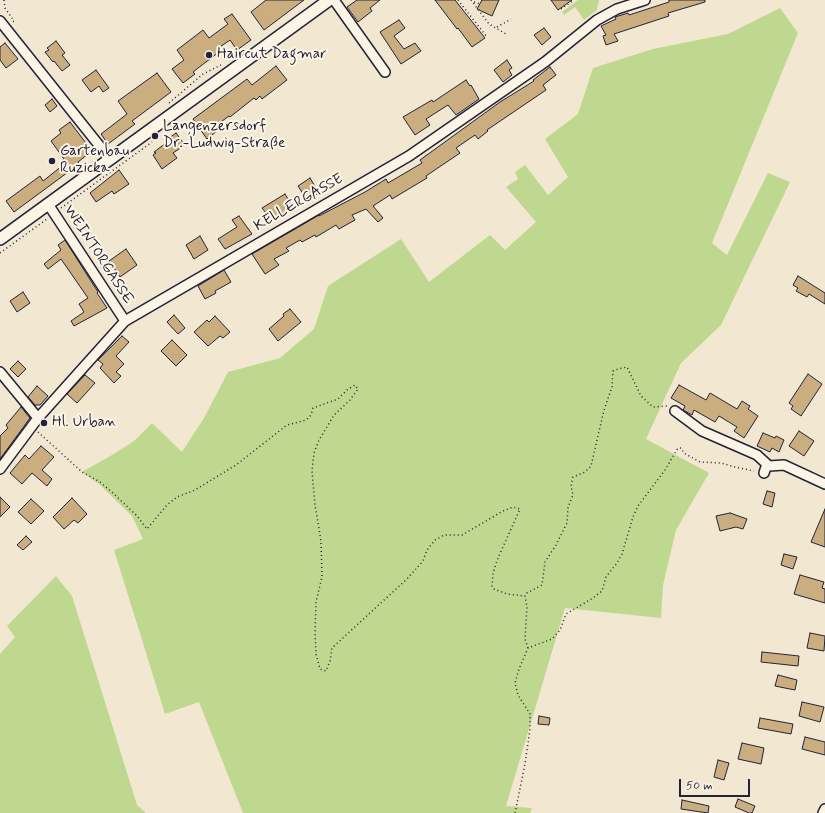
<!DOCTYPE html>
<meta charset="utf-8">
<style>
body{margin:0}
#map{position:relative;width:825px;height:813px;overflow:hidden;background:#f2e7d1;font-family:Mynerve,sans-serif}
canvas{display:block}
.scale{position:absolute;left:679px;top:779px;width:71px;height:18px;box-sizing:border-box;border:2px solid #22223b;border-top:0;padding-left:5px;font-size:12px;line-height:14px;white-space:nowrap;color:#22223b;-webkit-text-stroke:3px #fcf5e5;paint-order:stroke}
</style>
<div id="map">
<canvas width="825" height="813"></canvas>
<div class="scale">50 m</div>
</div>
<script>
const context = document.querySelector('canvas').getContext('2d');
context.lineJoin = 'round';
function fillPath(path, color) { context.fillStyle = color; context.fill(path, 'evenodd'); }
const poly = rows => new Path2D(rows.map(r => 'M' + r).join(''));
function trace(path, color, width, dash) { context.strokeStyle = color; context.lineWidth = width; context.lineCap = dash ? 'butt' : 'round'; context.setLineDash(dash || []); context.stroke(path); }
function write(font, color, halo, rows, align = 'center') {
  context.font = font + ' Mynerve,sans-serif'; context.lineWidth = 4; context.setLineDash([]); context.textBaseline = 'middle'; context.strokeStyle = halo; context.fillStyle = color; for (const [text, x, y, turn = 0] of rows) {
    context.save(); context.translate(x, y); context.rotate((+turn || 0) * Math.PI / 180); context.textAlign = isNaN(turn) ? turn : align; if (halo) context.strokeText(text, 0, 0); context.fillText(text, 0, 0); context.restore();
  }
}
fillPath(poly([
 [578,0,599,0,597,10,584,20,575,7,564,15,562,12],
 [780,8,798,33,712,243,727,255,768,173,790,182,721,325,681,363,646,439,709,473,676,530,663,585,661,618,565,608,506,806,532,808,530,813,243,813,199,702,165,714,114,550,143,539,132,516,100,485,82,472,112,455,134,441,152,423,182,452,204,418,228,372,280,358,314,329,328,286,401,239,429,282,490,235,505,250,536,222,506,187,518,179,515,172,525,165,548,195,568,177,545,139,578,114,593,68,653,49,728,34],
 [56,576,72,596,137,805,146,813,0,813,0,654,15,637,7,626]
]), '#bfd88f');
const building = poly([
 [266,0,304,0,264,30,251,12,266,0],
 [357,0,380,0,370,8,372,11,358,22,347,7,357,0],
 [435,0,455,0,485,38,472,47,458,28,457,29,435,0],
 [482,0,499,0,492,16,477,9,482,0],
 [551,0,572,0,558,10,551,0],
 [669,0,705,0,705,2,668,13,669,16,614,34,618,41,606,45,603,36,606,35,601,26,616,19,615,17,628,13,629,15,669,2,669,0],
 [232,14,251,40,237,50,230,40,217,49,219,52,193,72,195,74,183,83,172,69,184,60,177,50,203,30,209,38,228,24,224,19,232,14],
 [399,20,405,28,394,36,404,49,415,43,421,51,401,64,380,32,399,20],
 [544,28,551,37,542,45,534,35,544,28],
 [56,41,65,53,62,55,70,65,62,71,54,61,53,62,45,52,49,50,47,48,56,41],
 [5,43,18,59,6,68,0,60,0,47,5,43],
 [507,60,512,68,509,70,512,75,503,82,494,70,507,60],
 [276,66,287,80,262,99,260,96,256,100,254,98,230,117,229,116,214,127,217,131,207,139,193,119,247,79,252,85,276,66],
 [550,67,556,75,543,85,546,90,487,130,488,131,478,139,475,135,456,148,460,153,426,176,427,178,392,199,390,195,373,206,383,218,378,222,366,209,352,215,355,220,339,229,336,225,316,237,315,235,302,242,300,240,286,248,289,251,274,259,279,265,265,274,252,254,319,215,319,216,365,192,386,179,388,183,422,163,420,160,500,102,534,81,533,80,550,67],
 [96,70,109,88,103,92,99,86,91,92,82,80,96,70],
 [157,73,171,92,132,121,135,124,108,144,101,134,127,114,118,101,157,73],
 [466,80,470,86,471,85,479,99,456,115,448,105,426,119,430,125,415,135,403,117,432,100,433,102,466,80],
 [52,99,57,106,50,112,45,105,52,99],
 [70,122,92,151,78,162,79,164,14,212,6,201,40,176,43,181,62,166,59,163,64,159,51,141,61,133,59,130,70,122],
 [176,133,185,145,173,153,177,158,162,169,153,155,156,153,154,152,166,143,165,141,176,133],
 [119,170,129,184,114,194,112,191,96,202,90,193,119,170],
 [310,178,319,193,307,200,298,186,310,178],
 [285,194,293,207,272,221,262,208,285,194],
 [239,216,252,234,225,249,218,239,237,227,232,220,239,216],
 [200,236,208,250,194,259,186,245,200,236],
 [65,240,98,292,97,293,107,308,74,326,71,321,84,312,79,304,88,298,61,259,48,269,44,264,61,250,58,245,65,240],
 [126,249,137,265,120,277,109,261,126,249],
 [224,270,231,282,215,291,216,293,205,299,198,286,224,270],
 [798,276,825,293,825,304,809,294,807,297,796,291,798,288,793,285,798,276],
 [23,292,30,303,17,312,10,301,23,292],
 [290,309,301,322,278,341,269,329,284,316,283,314,290,309],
 [174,315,185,328,178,334,167,322,174,315],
 [215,316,230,332,223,338,220,336,208,346,194,332,207,320,209,322,215,316],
 [122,336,129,342,116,356,124,364,116,372,121,376,114,383,100,368,103,364,98,360,122,336],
 [172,340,187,355,176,366,161,351,172,340],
 [18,361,26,369,18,377,10,369,18,361],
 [808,374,822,384,801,416,791,409,793,406,789,403,808,374],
 [85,375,95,383,77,403,67,394,85,375],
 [679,385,706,400,710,393,737,409,742,401,750,406,748,409,758,416,744,438,734,431,737,427,719,416,715,422,694,410,692,415,683,410,685,406,671,398,679,385],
 [37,386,48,396,40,405,35,405,28,397,37,386],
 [21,407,30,418,0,459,0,436,8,428,6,425,21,407],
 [799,431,814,441,804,456,789,446,799,431],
 [763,433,775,438,776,436,784,440,779,452,772,448,770,452,757,446,763,433],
 [41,446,54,457,42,470,52,479,47,486,32,473,22,484,10,473,25,455,29,459,41,446],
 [767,491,775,493,772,507,763,504,767,491],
 [0,497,10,507,0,517,0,497],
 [72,498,87,514,78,523,74,520,64,529,53,517,72,498],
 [31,499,44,511,31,524,18,512,31,499],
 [825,509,825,547,811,542,825,509],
 [730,513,747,519,743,529,736,527,720,531,716,516,730,513],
 [26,536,32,542,23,550,17,545,26,536],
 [784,554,797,557,793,569,781,565,784,554],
 [800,575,824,582,822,588,825,589,825,603,794,594,800,575],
 [810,633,825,636,824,651,807,648,810,633],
 [762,652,799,656,798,666,761,662,762,652],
 [778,675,797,680,795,690,775,686,778,675],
 [802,702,824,707,820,722,799,716,802,702],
 [539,716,550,718,549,725,538,724,539,716],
 [760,718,793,724,791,734,758,728,760,718],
 [805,737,825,742,825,755,802,749,805,737],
 [742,743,764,748,761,764,738,759,742,743],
 [718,760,729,763,724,780,714,777,718,760],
 [738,799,755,806,752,813,749,813,735,807,738,799],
 [682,800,709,806,708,813,681,809,682,800]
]);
fillPath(building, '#cbae80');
trace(building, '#22223b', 1);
const minor = poly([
 [334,0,385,72],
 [0,21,110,159],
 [48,204,125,321],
 [0,372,38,418],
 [675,411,702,431,757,455,769,466],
 [0,469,38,418,125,321,409,156,545,62,597,20,617,9,645,0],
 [764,473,766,467,769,466,784,465,825,484],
 [823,813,825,809]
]);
const major = poly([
 [0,239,329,0]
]);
trace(minor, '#22223b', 12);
trace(major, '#22223b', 14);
trace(poly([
 [4,0,5,8,14,21,12,22],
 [458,0,487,37],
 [471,0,489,24,506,34],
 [474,2,480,4],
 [561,9,574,0],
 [497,27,511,19],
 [169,103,203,74,221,65],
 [61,208,152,142],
 [0,253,47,219],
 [38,432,82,472,100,482,114,494,137,516,147,529,167,505,177,497,195,490,236,465,287,425,306,420,311,415,313,408,338,399,347,390,355,385,358,389,350,400,334,415,319,440,314,453,312,471,315,505,321,541,322,577,316,602,315,633,316,654,320,669,326,671,330,661,332,648,407,579,423,561,427,550,435,540,444,535,462,535,503,511,513,507,520,509,498,558,493,573,492,587,494,589,507,594,525,596],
 [528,648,525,639,527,607,525,596,527,593,542,585,545,562,556,545,567,523,568,507,573,495,571,486,573,477,585,472,591,466,604,410,612,387,613,371,618,369,627,367,641,396,653,407,667,406],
 [515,813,525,764,530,729,530,714,518,695,515,683,519,669,528,648,552,639,560,630,566,614,593,598,602,591,606,577,617,563,622,554,633,517,638,506,665,470,678,448,681,448,684,453,700,462,721,463,735,467,754,471]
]), '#22223b', 1.5, [1, 3]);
trace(minor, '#fcf5e5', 9);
trace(major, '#fcf5e5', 11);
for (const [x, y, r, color] of [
 [209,55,4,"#22223b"],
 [155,136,4,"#22223b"],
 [52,161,4,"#22223b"],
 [44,423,4,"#22223b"]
]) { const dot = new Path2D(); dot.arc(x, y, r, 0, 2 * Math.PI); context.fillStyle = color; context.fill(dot); trace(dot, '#fcf5e5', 1.5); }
write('15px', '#22223b', '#fcf5e5', [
 ["Haircut Dagmar",217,55],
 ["Langenzersdorf",163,127],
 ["Dr.-Ludwig-Straße",163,144],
 ["Gartenbau",60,152],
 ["Ruzicka",60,169],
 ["Hl. Urban",52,423]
], 'left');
write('15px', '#22223b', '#fcf5e5', [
 ["KELLERGASSE",299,203,-30],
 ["WEINTORGASSE",98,255,57]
]);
</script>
